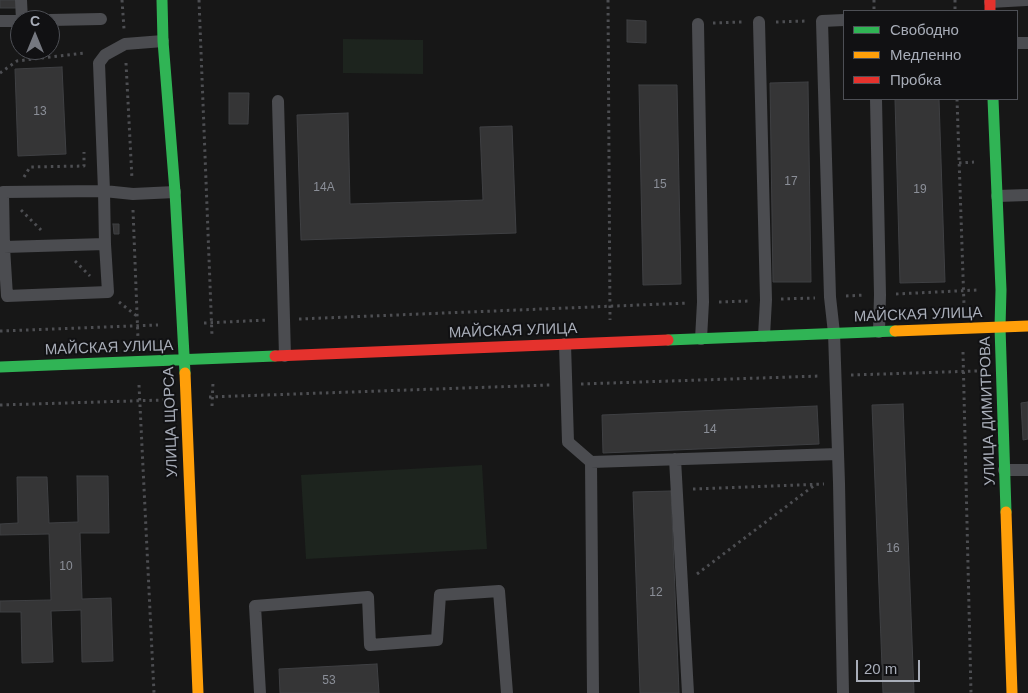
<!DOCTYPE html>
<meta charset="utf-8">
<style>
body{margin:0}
#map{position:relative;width:1028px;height:693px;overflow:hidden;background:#171717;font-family:Helvetica,sans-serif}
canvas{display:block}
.legend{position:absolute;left:843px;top:10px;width:175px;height:90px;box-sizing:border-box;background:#111113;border:1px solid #4d4f55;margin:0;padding:6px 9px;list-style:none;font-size:15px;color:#a8adb8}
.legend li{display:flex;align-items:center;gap:10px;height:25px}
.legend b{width:25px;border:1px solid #4d4f55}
.north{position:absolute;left:10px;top:10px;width:50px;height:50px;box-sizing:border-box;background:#111113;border:1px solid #4d4f55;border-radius:50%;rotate:0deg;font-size:14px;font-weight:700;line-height:20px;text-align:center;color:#a8adb8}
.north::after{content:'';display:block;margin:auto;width:18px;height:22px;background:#757880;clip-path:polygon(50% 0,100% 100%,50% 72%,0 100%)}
.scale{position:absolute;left:856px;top:660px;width:64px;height:22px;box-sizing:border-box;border:2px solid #a8adb8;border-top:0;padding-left:6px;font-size:15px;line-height:18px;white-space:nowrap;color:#a8adb8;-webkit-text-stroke:4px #111113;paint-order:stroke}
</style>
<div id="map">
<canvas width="1028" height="693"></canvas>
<ul class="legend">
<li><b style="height:6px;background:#30b455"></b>Свободно</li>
<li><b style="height:6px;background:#ff9f0a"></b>Медленно</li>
<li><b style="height:6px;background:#e5322d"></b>Пробка</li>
</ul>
<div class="north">С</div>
<div class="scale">20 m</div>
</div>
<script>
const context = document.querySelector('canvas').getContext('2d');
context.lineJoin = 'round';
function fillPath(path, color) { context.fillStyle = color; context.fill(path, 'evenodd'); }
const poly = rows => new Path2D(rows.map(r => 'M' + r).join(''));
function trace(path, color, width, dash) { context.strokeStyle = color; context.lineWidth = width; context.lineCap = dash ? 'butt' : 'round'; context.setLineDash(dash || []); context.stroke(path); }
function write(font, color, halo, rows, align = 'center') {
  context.font = font + ' Helvetica,sans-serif'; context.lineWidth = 4; context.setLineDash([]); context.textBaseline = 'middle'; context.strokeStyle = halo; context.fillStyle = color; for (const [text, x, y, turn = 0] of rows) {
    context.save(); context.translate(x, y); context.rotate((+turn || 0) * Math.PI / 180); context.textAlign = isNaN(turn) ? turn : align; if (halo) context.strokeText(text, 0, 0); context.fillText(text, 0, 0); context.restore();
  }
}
fillPath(poly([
 [343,39,423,40,423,74,343,73],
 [482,465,487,549,306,559,301,475]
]), '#1d241e');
const building = poly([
 [0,0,17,0,17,8,0,8,0,0],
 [627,20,646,21,646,43,627,42,627,20],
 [62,67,66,154,18,156,15,69,62,67],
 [808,82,811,282,773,282,770,83,808,82],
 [639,85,677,85,681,284,643,285,639,85],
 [229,93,249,93,248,124,229,124,229,93],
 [895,99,939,99,945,282,900,283,895,99],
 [348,113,350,204,483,200,480,127,512,126,516,233,301,240,297,115,348,113],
 [113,224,119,224,119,234,114,234,113,224],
 [1028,402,1028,439,1023,440,1021,403,1028,402],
 [903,404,914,693,883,693,872,405,903,404],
 [817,406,819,444,603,453,602,415,817,406],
 [77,476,108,476,109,533,80,533,82,599,111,598,113,661,82,662,81,610,51,611,53,662,22,663,21,612,0,612,0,601,51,600,49,534,0,535,0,524,18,523,17,477,47,477,49,523,78,522,77,476],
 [671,491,679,693,640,693,633,492,671,491],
 [377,664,379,693,280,693,279,669,377,664]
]);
fillPath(building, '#353536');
trace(building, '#3f4043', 1);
trace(poly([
 [122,0,124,29],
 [199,0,212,336],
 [608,0,610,320],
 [874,0,874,11],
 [955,0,955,11],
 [776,22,807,21],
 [713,23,742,22],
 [126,63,132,179],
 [0,73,17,61,85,53],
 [957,99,964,305],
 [959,163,974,162],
 [24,177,30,167,84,166,84,152],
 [21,210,41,230],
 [133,210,138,339],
 [75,261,90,276],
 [896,294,977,290],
 [846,296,865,295],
 [781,299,815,298],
 [119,302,138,317],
 [719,302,750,301],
 [299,319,688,303],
 [204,323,268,320],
 [0,331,158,325],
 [963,352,971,693],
 [851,375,977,371],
 [581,384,820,376],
 [139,385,154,693],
 [209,397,550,385],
 [0,405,163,400],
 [212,406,213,382],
 [693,489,824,484],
 [697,574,816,484]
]), '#4d4e52', 3, [2.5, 4]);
trace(poly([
 [21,0,22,20],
 [990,2,1026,0],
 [50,20,101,19],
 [0,21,20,21],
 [759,22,766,300,764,336],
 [698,24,703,302,701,339],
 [163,41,125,44,105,55,99,63,104,191,105,244,4,247,3,192,104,191,133,194,175,192],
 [1017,43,1028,43],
 [876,99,880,295,879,332],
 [278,101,285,356],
 [997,196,1028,195],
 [4,247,7,296,108,292,105,244],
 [565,344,568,442,591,462,838,454],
 [675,459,688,693],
 [591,462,593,693],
 [1004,470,1028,470],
 [260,693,255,606,368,597,370,645,437,640,440,595,499,591,507,693],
 [843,693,839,483,834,333,830,297,822,21,844,20]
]), '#4b4c50', 12);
trace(poly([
 [162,0,163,41,175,192,185,373],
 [993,99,1001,290,1000,327,1006,512],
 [668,340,895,331],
 [0,367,275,356]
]), '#30b455', 11);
trace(poly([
 [895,331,1028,326],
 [185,373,198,693],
 [1006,512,1012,693]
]), '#ff9f0a', 11);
trace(poly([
 [990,0,990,11],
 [275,356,668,340]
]), '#e5322d', 11);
write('12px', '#8b8f98', null, [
 ["13",40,112],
 ["17",791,182],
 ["15",660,185],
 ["14А",324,188],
 ["19",920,190],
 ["14",710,430],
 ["16",893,549],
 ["10",66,567],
 ["12",656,593],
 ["53",329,681]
]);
write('15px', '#a8adb8', '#111113', [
 ["МАЙСКАЯ УЛИЦА",918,315,-2],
 ["МАЙСКАЯ УЛИЦА",513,331,-2],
 ["МАЙСКАЯ УЛИЦА",109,348,-2],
 ["УЛИЦА ДИМИТРОВА",988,411,-92],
 ["УЛИЦА ЩОРСА",171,422,-92]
]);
</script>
